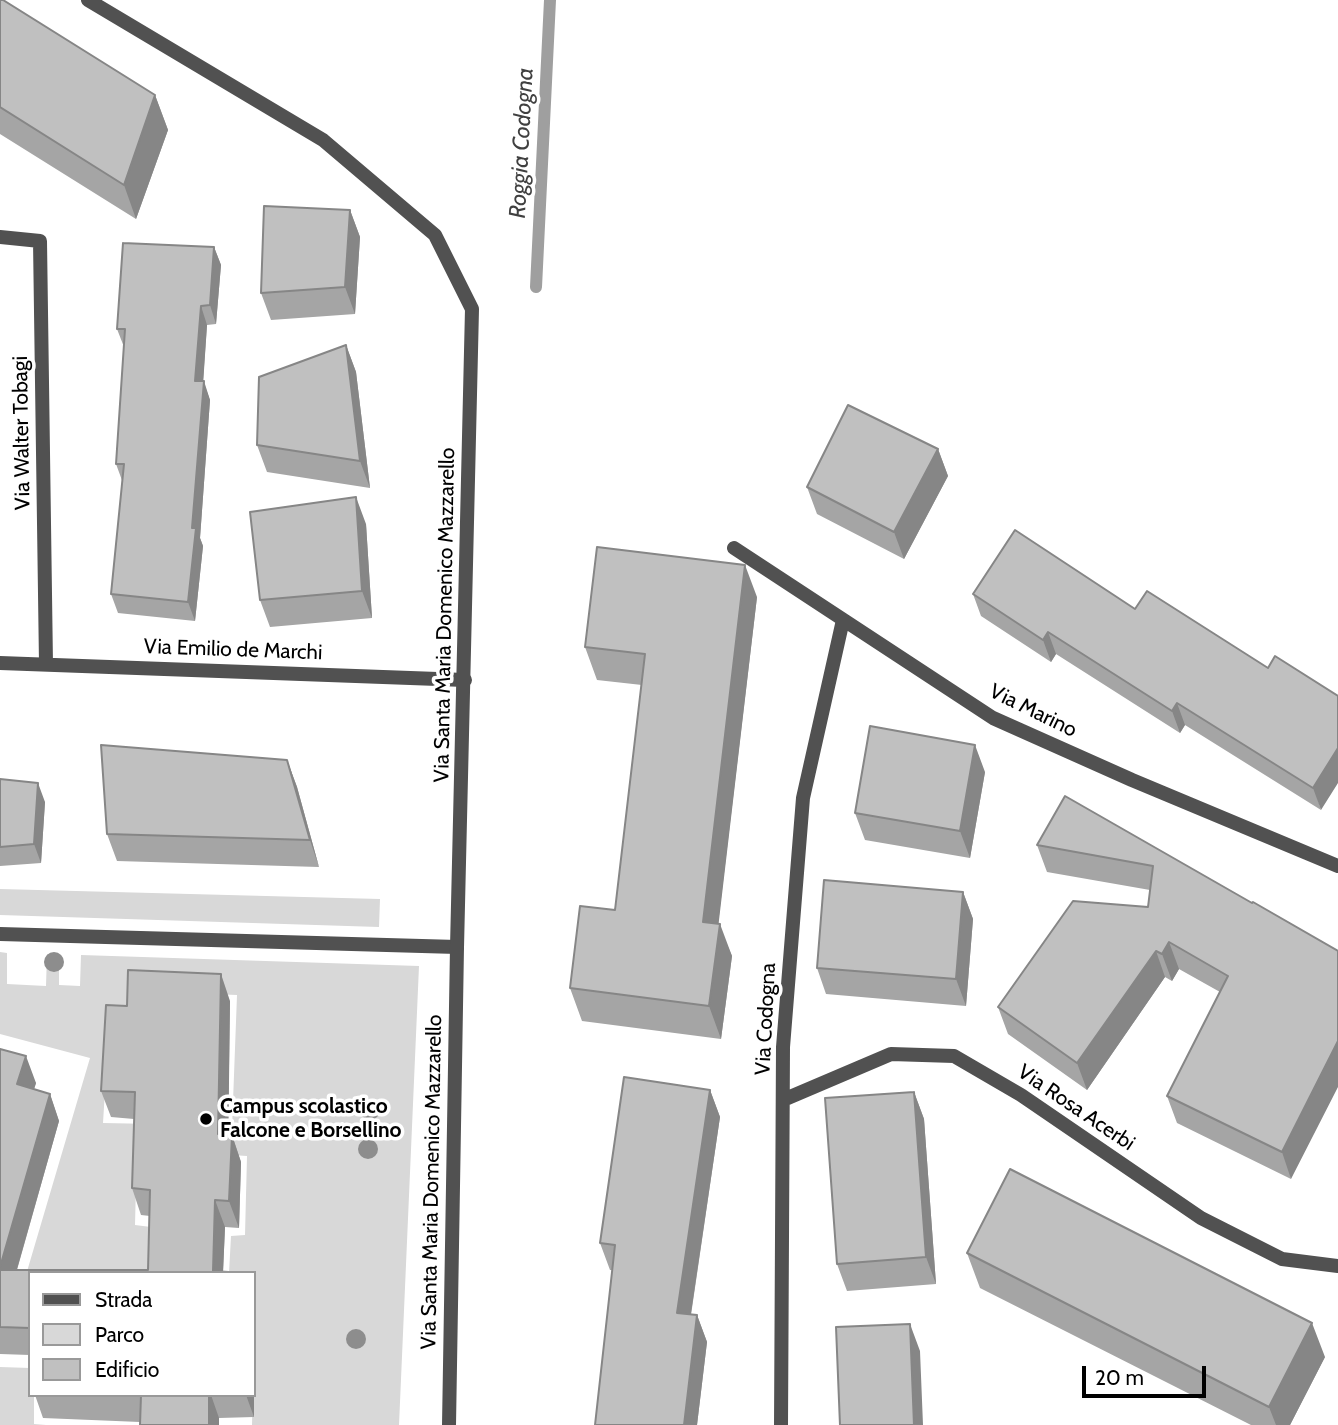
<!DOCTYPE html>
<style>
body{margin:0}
#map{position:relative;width:1338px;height:1425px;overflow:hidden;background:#fff;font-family:Cabin,sans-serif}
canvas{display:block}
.legend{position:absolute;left:28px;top:1271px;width:228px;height:126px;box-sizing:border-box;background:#fff;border:2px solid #999;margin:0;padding:9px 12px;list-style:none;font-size:21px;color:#000}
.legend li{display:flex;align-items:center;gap:14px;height:35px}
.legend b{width:35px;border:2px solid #999}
.scale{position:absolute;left:1082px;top:1366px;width:124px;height:32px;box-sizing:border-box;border:4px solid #000;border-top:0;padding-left:9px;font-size:21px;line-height:24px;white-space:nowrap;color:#000;-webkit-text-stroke:5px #fff;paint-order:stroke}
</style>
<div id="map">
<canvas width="1338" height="1425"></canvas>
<ul class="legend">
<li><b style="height:9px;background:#515151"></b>Strada</li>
<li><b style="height:19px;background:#d8d8d8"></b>Parco</li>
<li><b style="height:19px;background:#c0c0c0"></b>Edificio</li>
</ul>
<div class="scale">20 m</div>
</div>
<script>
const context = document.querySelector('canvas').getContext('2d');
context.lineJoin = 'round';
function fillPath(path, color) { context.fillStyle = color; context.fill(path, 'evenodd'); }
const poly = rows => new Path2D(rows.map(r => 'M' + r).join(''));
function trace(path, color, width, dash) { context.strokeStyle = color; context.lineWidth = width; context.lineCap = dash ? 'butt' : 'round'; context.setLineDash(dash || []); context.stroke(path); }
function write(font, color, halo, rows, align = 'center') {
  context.font = font + ' Cabin,sans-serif'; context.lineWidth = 7; context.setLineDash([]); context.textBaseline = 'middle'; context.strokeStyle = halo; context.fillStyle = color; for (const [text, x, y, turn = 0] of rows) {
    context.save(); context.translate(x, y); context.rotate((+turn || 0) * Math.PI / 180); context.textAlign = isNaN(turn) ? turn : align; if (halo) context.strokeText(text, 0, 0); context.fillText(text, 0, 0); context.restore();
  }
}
fillPath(poly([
 [0,889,380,899,379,927,0,915],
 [0,952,7,953,7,984,46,986,47,954,59,955,59,985,80,986,81,955,419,966,399,1425,252,1425,255,1292,254,1273,229,1273,231,1236,245,1235,247,1156,231,1155,237,995,133,991,132,1026,109,1025,103,1123,154,1124,137,1146,135,1225,151,1227,150,1273,30,1273,23,1285,90,1058,0,1034],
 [0,1367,30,1368,30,1395,34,1395,34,1424,46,1425,0,1425]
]), '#d8d8d8');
trace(poly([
 [536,287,550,0]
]), '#9f9f9f', 12);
trace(poly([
 [0,934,457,947]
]), '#515151', 14);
trace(poly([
 [0,237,40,241,46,664],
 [734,548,993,718,1132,780,1338,866],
 [0,663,465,680],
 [783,1100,891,1054,954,1056,1021,1095,1201,1218,1282,1259,1338,1266],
 [781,1425,783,1047,803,798,843,620]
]), '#515151', 14);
trace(poly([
 [88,0,323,140,435,235,472,309,457,947,449,1425]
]), '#515151', 14);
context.fillStyle = '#8d8d8d';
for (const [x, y] of [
 [54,962],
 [370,1110],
 [368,1149],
 [356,1339]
]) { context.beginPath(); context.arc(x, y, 10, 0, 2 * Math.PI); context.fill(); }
fillPath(poly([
 [0,0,155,95,168,130,136,219,0,134],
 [350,210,360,237,355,314,271,320,261,293],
 [214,247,221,265,216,324,207,325,203,381,210,400,200,538,203,546,195,621,118,613,111,594,123,483,116,464,124,347,117,329],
 [346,345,356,372,370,488,267,472,257,445],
 [938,449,948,476,904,559,817,514,807,487],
 [366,524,372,618,270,627,260,600],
 [973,594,1135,609,1268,668,1275,656,1321,810,1185,725,1180,733,1056,654,1051,662,981,616],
 [757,597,718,924,732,956,721,1039,582,1021,570,988,615,910,642,685,597,680,585,647],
 [287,760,297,787,319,867,117,861,107,834],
 [985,772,970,858,865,840,855,813],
 [0,779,45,802,41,863,0,866],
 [1065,796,1252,903,1291,1179,1177,1123,1167,1096,1220,992,1179,969,1172,981,1165,977,1087,1090,1008,1034,998,1007,1148,907,1150,890,1047,872,1037,845],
 [963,892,973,919,966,1006,826,994,817,968],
 [230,1001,228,1134,232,1135,241,1162,239,1228,225,1227,223,1271,30,1273,30,1355,0,1354,0,1049,36,1083,34,1089,50,1094,59,1121,17,1270,148,1270,150,1216,141,1215,132,1188,134,1119,111,1117,101,1091,127,1006],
 [710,1090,720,1117,691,1315,697,1315,707,1342,697,1425,595,1425,612,1270,610,1270,600,1243],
 [914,1092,924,1119,936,1284,847,1291,837,1264],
 [967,1253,1325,1357,1290,1425,1251,1425,980,1288],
 [254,1353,254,1417,219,1418,219,1425,140,1425,140,1422,43,1418,35,1395,254,1395]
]), '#a5a5a5');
fillPath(poly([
 [155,95,168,130,136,219,124,185],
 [350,210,360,237,355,314,345,287],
 [214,247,221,265,216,324,210,305],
 [201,306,207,325,202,400,195,381],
 [346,345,356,372,370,488,360,461],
 [204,381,210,400,200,538,203,546,195,621,188,602,192,528],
 [938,449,948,476,904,559,894,532],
 [356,497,366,524,372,618,362,591],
 [745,565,757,597,715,954,703,922],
 [1048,632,1056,654,1051,662,1043,640],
 [1177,703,1185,725,1180,733,1172,711],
 [975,745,985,772,970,858,960,831],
 [1338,748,1338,783,1321,810,1313,788],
 [287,760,297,787,319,867,310,840],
 [38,783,45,802,41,863,34,844],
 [963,892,973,919,966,1006,956,979],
 [720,924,732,956,721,1039,709,1006],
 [1169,942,1179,969,1172,981,1162,954],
 [1156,951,1165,977,1087,1090,1077,1063],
 [221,974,230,1001,228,1161,218,1134],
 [1338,1041,1338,1087,1291,1179,1282,1152],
 [26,1056,36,1083,27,1111,17,1084],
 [710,1090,720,1117,687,1340,677,1313],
 [914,1092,924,1119,936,1284,926,1257],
 [50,1094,59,1121,9,1297,0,1272,0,1267],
 [232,1135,241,1162,239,1228,229,1201],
 [215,1200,225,1227,223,1273,213,1271],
 [697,1315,707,1342,697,1425,684,1425],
 [1312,1323,1325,1357,1290,1425,1276,1425,1269,1407],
 [910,1324,920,1351,923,1425,914,1425],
 [254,1353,254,1417,246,1395,254,1395],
 [209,1395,211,1395,219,1418,219,1425,209,1425]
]), '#868686');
const building = poly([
 [0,0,3,0,155,95,124,185,0,107,0,0],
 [264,206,350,210,345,287,261,293,264,206],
 [123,243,214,247,210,305,201,306,195,381,204,381,192,528,196,528,188,602,111,594,124,464,116,464,125,329,117,329,123,243],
 [346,345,360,461,257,445,259,377,346,345],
 [848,405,938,449,894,532,807,487,848,405],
 [356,497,362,591,260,600,250,512,356,497],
 [1015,530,1135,609,1147,591,1268,668,1275,656,1338,696,1338,748,1313,788,1177,703,1172,711,1048,632,1043,640,973,594,1015,530],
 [597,547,745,565,703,922,720,924,709,1006,570,988,580,906,615,910,645,654,585,647,597,547],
 [870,726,975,745,960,831,855,813,870,726],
 [101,745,287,760,310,840,107,834,101,745],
 [0,779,38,783,34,844,0,847,0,779],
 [1065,796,1252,903,1253,902,1338,951,1338,1041,1282,1152,1167,1096,1228,976,1169,942,1162,954,1156,951,1077,1063,998,1007,1073,901,1148,907,1153,866,1037,845,1065,796],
 [824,880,963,892,956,979,817,968,824,880],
 [128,970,221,974,218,1134,232,1135,229,1201,215,1200,213,1271,244,1273,30,1273,30,1328,0,1327,0,1270,148,1270,150,1190,132,1188,135,1092,101,1091,106,1005,127,1006,128,970],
 [0,1049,26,1056,17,1084,50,1094,0,1267,0,1049],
 [624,1077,710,1090,677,1313,697,1315,684,1425,595,1425,615,1245,600,1243,624,1077],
 [914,1092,926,1257,837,1264,825,1098,914,1092],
 [1010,1169,1312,1323,1269,1407,967,1253,1010,1169],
 [910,1324,914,1425,840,1425,836,1327,910,1324],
 [141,1395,209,1395,209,1425,140,1425,141,1395]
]);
fillPath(building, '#c0c0c0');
trace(building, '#868686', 2);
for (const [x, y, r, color] of [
 [206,1119,7,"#000"]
]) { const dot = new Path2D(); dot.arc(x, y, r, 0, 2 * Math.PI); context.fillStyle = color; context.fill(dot); trace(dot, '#fff', 2.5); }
write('21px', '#000', '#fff', [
 ["Via Walter Tobagi",22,433,-91],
 ["Via Santa Maria Domenico Mazzarello",445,615,-89],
 ["Via Emilio de Marchi",233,650,2],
 ["Via Marino",1033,711,26],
 ["Via Codogna",766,1019,-87],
 ["Via Rosa Acerbi",1076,1108,34],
 ["Via Santa Maria Domenico Mazzarello",432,1182,-89]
]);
write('bold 21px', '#000', '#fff', [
 ["Campus scolastico",220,1107],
 ["Falcone e Borsellino",220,1131]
], 'left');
write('italic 23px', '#404040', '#fff', [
 ["Roggia Codogna",522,143,-87]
]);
</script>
